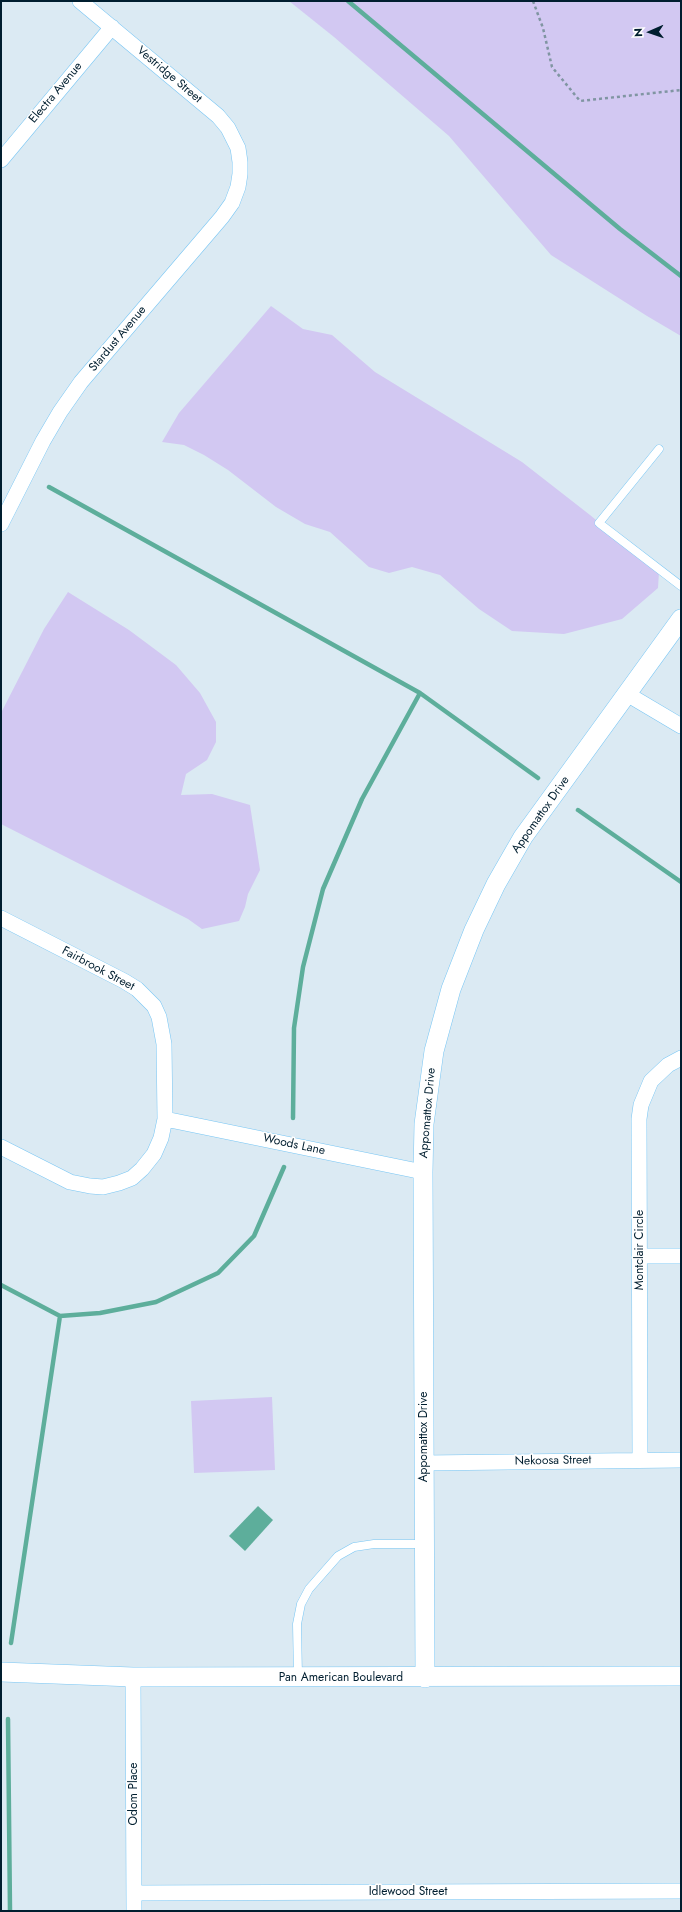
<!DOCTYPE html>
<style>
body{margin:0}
#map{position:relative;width:682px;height:1912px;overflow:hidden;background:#dbeaf3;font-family:Jost,sans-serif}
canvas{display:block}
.frame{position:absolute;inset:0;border:2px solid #001e2f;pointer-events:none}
.north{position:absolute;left:630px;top:12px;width:40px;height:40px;-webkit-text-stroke:3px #fff;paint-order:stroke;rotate:268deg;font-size:11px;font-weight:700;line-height:16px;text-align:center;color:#001e2f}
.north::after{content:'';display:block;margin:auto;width:14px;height:18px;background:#001e2f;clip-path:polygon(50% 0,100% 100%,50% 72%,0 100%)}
</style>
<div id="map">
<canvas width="682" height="1912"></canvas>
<div class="frame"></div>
<div class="north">N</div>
</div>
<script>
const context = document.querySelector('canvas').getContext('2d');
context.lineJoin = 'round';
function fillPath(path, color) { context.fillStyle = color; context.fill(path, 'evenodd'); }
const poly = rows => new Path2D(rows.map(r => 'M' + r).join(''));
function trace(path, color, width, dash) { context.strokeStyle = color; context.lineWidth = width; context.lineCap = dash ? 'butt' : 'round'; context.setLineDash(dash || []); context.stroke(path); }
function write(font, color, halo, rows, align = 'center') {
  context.font = font + ' Jost,sans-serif'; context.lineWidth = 3; context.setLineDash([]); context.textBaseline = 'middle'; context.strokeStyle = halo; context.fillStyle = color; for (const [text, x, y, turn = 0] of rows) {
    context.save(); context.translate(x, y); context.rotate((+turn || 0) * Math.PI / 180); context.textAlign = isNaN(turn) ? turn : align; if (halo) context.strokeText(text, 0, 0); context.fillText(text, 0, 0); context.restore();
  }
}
fillPath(poly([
 [289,1,681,1,681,336,647,316,551,255,449,136,334,37],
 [271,306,303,329,332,335,375,372,522,462,590,515,659,572,658,588,622,619,564,634,512,631,479,609,440,575,412,567,389,573,369,567,330,532,305,524,276,507,228,470,204,455,184,445,162,442,179,413],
 [68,592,129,630,176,665,200,693,216,722,216,742,207,760,186,774,181,795,212,794,250,805,260,870,248,894,245,907,239,921,202,929,188,919,1,824,1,713,44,629],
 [272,1397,275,1470,194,1473,191,1401]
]), '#d2c8f2');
fillPath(poly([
 [258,1506,273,1520,245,1551,229,1536]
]), '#5dae9b');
trace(poly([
 [348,1,620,229,681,276],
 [49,487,420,693,538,778],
 [578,810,681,882],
 [293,1118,294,1028,303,967,323,889,362,799,420,693],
 [1,1285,60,1316,100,1313,156,1302,218,1273,254,1236,284,1167],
 [11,1643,60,1316],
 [8,1719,10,1911]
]), '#5dae9b', 4.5);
const service = poly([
 [659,449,599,523,681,586],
 [298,1677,297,1624,301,1604,309,1589,338,1556,354,1547,374,1544,424,1544]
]);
const minor = poly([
 [1,160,112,27],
 [1,524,43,441,60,412,81,382,222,217,232,203,238,187,240,174,240,162,238,148,228,128,218,116,80,1],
 [627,694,681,726],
 [1,918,124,981,137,989,154,1006,159,1017,164,1044,165,1119,161,1138,154,1154,142,1169,132,1178,119,1183,103,1187,90,1186,70,1182,1,1147],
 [165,1119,423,1172],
 [640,1256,681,1256],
 [640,1460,639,1119,641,1105,651,1081,668,1065,681,1058],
 [424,1463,681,1460],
 [133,1677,134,1911],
 [134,1893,681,1891]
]);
const tertiary = poly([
 [1,1672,133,1677,681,1676],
 [425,1678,423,1172,424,1124,434,1051,451,989,474,930,496,884,523,837,681,619]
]);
trace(service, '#78c6f4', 9);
trace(minor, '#78c6f4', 16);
trace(tertiary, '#78c6f4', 20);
trace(poly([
 [533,1,543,28,552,67,580,101,681,90]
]), '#8095a2', 2.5, [3, 3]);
trace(service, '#fff', 8);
trace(minor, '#fff', 15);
trace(tertiary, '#fff', 19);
write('12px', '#001e2f', '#fff', [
 ["Vestridge Street",169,75,40],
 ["Electra Avenue",56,93,-50],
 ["Stardust Avenue",118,339,-50],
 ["Appomattox Drive",541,815,-55],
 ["Fairbrook Street",98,969,28],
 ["Appomattox Drive",428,1113,-85],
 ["Woods Lane",294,1145,12],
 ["Montclair Circle",640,1250,-90],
 ["Appomattox Drive",424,1437,-90],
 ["Nekoosa Street",553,1461,-1],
 ["Pan American Boulevard",341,1678],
 ["Odom Place",134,1794,-90],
 ["Idlewood Street",408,1892]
]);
</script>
